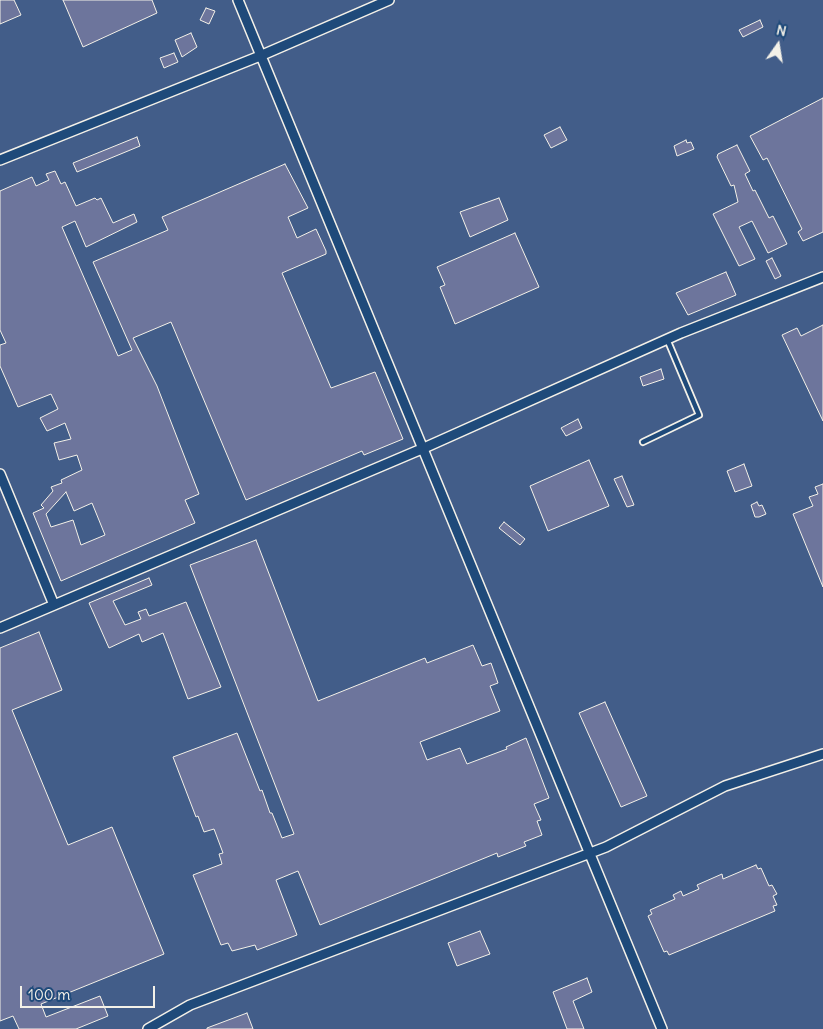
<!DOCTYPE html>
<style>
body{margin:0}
#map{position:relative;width:823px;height:1029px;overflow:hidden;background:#2f5381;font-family:Delius,sans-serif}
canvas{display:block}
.north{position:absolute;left:753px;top:20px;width:50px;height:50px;-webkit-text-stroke:4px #1f4a7a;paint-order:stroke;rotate:13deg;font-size:14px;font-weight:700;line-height:20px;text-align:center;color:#f4f1e8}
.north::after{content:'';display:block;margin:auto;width:18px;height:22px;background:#f4f1e8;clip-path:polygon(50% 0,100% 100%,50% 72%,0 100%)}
.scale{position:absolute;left:20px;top:986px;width:135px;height:22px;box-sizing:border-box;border:2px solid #f4f1e8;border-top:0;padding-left:6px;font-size:15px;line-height:18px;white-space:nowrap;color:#f4f1e8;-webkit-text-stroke:4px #1f4a7a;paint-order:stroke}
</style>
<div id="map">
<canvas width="823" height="1029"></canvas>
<div class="north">N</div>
<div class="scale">100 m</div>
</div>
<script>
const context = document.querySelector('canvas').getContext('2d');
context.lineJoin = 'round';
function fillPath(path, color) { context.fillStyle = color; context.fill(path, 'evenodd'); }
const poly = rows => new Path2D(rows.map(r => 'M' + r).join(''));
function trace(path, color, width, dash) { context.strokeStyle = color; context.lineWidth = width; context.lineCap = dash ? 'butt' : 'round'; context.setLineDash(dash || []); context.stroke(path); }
fillPath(poly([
 [0,0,823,0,823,1029,0,1029]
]), '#425d89');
const building = poly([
 [0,0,14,0,21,15,0,24,0,0],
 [63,0,152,0,157,13,83,47,63,0],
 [206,8,215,11,209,24,200,20,206,8],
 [760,20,763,27,743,37,739,30,760,20],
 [191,33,197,47,182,57,175,40,191,33],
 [174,53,178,62,164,68,160,58,174,53],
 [823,98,823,232,803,241,798,232,802,229,767,158,763,160,750,136,823,98],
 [560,127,567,140,551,148,544,135,560,127],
 [137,137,140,146,77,172,73,163,137,137],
 [686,140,687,143,691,142,694,149,677,156,674,146,686,140],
 [737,145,750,171,745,174,753,191,755,190,769,218,773,216,787,244,768,253,752,221,739,227,755,259,739,266,713,214,738,202,734,185,731,186,717,157,718,154,737,145],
 [285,164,308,208,288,217,297,238,316,229,326,251,326,254,282,273,331,388,375,372,403,439,364,455,362,451,246,500,171,322,133,338,157,386,199,494,185,500,195,523,61,581,33,513,44,508,41,505,53,491,51,487,62,483,61,480,82,470,77,455,59,460,54,443,71,439,65,423,47,431,40,418,58,409,51,394,18,407,0,366,0,345,6,343,0,330,0,191,32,177,36,186,49,180,46,174,55,171,61,184,65,182,76,206,95,198,97,200,101,198,113,223,134,214,137,222,86,247,75,221,62,227,118,356,132,350,93,262,168,230,162,217,285,164],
 [66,492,74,511,92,503,105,535,81,545,73,520,51,527,46,514,66,492],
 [499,198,508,220,470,237,460,212,499,198],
 [515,233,539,287,455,324,440,287,445,285,437,267,515,233],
 [772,258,781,276,775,279,766,261,772,258],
 [726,272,736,295,688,315,676,293,726,272],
 [823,325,823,421,782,335,797,328,801,336,823,325],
 [661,369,664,379,643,386,640,377,661,369],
 [578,419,582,428,566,436,561,428,578,419],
 [589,460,609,506,548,531,530,486,589,460],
 [744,464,752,486,735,492,727,471,744,464],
 [622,476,634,505,627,507,614,479,622,476],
 [823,484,823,587,793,514,813,506,809,497,818,494,815,487,823,484],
 [757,502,759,506,762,505,766,514,759,517,755,517,751,505,757,502],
 [504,522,525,539,520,545,499,528,504,522],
 [256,540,318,701,425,658,427,663,473,645,482,666,491,663,498,683,490,686,500,711,420,742,427,760,460,748,467,764,507,749,506,747,526,738,549,798,534,804,541,820,537,821,542,835,524,842,526,846,498,857,497,853,320,925,298,871,276,880,297,935,257,950,255,945,232,951,228,943,221,945,193,875,222,864,219,854,223,853,214,829,204,832,198,816,196,817,173,757,237,733,260,791,262,790,270,813,272,813,282,838,294,834,190,565,256,540],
 [149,578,152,585,113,601,125,625,141,619,138,612,146,609,149,616,186,602,221,687,188,699,163,633,142,642,139,634,109,648,89,603,149,578],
 [39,632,62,690,12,710,68,845,112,827,164,954,41,1004,46,1017,100,996,108,1016,76,1029,19,1029,13,1016,0,1021,0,648,39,632],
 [605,702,647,796,621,807,579,713,605,702],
 [756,865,758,869,761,868,769,886,772,885,777,894,773,896,777,905,773,906,775,911,669,955,667,951,664,952,648,916,652,914,650,910,675,899,673,895,681,891,683,896,699,889,697,885,722,874,723,879,756,865],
 [480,931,490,954,457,966,448,943,480,931],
 [587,978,592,992,573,1001,584,1029,567,1029,553,992,587,978],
 [247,1013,253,1029,207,1029,207,1028,247,1013]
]);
fillPath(building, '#6d759c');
trace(building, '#f4f1e8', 1);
const service = poly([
 [643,442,699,415,667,339]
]);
const minor = poly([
 [238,0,662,1029],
 [0,160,260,56,389,0],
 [0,474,54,605],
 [0,628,424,448,681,333,823,277],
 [148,1029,190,1005,606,847,725,786,823,754]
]);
trace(service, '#f4f1e8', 8);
trace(minor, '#f4f1e8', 12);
trace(service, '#1f4a7a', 4.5);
trace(minor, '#1f4a7a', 9);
</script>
